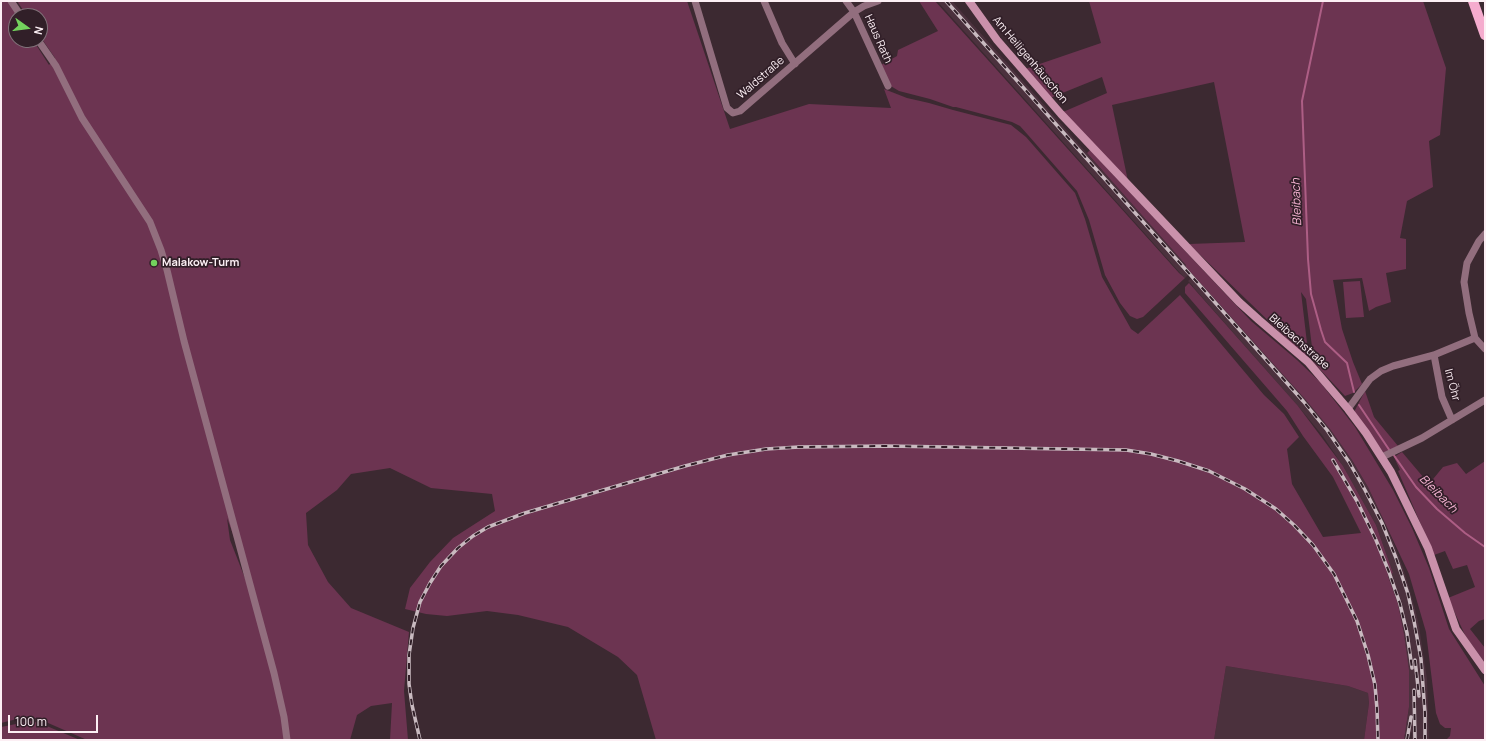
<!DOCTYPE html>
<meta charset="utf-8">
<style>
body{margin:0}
#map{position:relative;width:1486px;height:741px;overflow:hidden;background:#3c2931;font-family:Manrope,sans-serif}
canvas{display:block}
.frame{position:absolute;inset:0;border:2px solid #fceff4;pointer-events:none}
.north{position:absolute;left:8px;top:8px;width:40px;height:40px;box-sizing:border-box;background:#311f28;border:1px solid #82727a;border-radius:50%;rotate:104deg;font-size:11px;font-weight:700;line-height:16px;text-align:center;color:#fceff4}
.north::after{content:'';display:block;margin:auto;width:14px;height:18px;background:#73d25d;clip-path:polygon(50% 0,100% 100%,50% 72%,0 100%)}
.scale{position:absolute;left:8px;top:715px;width:90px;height:18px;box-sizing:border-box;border:2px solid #fceff4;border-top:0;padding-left:5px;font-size:12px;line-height:14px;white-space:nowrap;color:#fceff4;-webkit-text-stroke:3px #311f28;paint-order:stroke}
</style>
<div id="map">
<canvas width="1486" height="741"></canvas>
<div class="frame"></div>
<div class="north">N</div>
<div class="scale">100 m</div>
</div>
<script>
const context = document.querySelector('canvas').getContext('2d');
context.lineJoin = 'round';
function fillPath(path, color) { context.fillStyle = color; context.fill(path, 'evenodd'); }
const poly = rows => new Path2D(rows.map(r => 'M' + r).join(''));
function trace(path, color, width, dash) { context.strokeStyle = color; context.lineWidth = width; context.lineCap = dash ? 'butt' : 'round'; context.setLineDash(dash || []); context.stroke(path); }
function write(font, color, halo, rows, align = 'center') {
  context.font = font + ' Manrope,sans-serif'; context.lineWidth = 3.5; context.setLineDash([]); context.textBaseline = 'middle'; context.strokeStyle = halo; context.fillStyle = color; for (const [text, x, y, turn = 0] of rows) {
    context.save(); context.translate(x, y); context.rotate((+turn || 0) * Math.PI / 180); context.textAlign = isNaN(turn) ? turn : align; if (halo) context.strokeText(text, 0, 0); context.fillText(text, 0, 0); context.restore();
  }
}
fillPath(poly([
 [937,1,952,1,1186,265,1186,267,1191,272,1185,278,1180,273],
 [1194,275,1305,399,1330,429,1352,460,1368,487,1394,544,1403,568,1414,605,1419,626,1427,679,1429,740,1412,740,1412,733,1411,732,1409,740,1404,740,1409,707,1409,684,1404,634,1398,604,1388,576,1393,573,1376,525,1343,466,1322,435,1298,406,1193,287,1193,286,1188,281],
 [1226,666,1348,686,1368,693,1369,703,1364,740,1214,740]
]), '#4b313d');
fillPath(poly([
 [1,1,9,1,18,16,16,16,16,40,33,40,49,65,55,58,40,36,40,16,27,16,17,1,687,1,730,129,809,104,891,108,884,89,907,98,929,103,953,110,1011,125,1026,137,1075,193,1085,219,1102,277,1131,329,1138,334,1180,295,1264,395,1284,414,1299,437,1287,449,1292,484,1323,537,1361,533,1333,477,1303,436,1287,411,1185,293,1185,287,1189,283,1298,406,1343,466,1376,525,1393,573,1388,576,1398,604,1404,634,1409,670,1409,707,1404,740,1364,740,1369,703,1368,693,1348,686,1226,666,1214,740,656,740,637,675,618,657,568,627,518,615,487,611,447,616,426,614,405,609,410,588,430,562,453,538,495,511,492,494,431,488,390,468,351,474,337,490,306,513,308,545,328,582,351,608,409,632,404,691,408,740,390,740,392,703,371,706,357,715,350,740,87,740,39,719,29,716,1,723],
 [227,518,255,594,252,596,230,540],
 [919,1,935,1,1179,273,1185,278,1143,317,1137,319,1130,316,1120,303,1105,275,1089,220,1077,191,1028,135,1020,126,1012,122,956,107,953,107,930,99,899,91,889,85,881,65,897,56,898,50,938,31],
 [1089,1,1423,1,1446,68,1440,135,1429,141,1433,187,1407,201,1400,238,1406,239,1406,269,1386,273,1391,302,1376,307,1369,311,1362,278,1333,280,1342,329,1353,362,1362,384,1353,393,1345,396,1314,363,1306,299,1301,292,1309,360,1189,244,1245,242,1214,82,1112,105,1128,181,1063,112,1107,93,1102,77,1050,98,1025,69,1101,43],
 [1090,150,1251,321,1297,360,1320,382,1355,427,1393,490,1412,528,1429,568,1449,629,1485,686,1485,740,1446,740,1450,736,1451,728,1445,728,1440,724,1436,713,1426,632,1409,574,1368,487,1352,460,1330,429,1305,399,1186,267,1186,265,1087,153],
 [1360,281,1364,317,1346,318,1343,282],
 [1365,391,1374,417,1398,446,1384,453,1354,412],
 [1402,452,1429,484,1443,467,1457,463,1466,474,1485,461,1485,619,1479,621,1470,629,1485,648,1485,663,1465,635,1448,598,1475,587,1467,565,1453,569,1445,551,1434,555,1398,471,1400,470,1394,457],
 [31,721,42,724,80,740,1,740,1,727]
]), '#6c3451');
trace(poly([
 [1323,1,1302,101,1308,259,1311,294,1321,330,1325,342,1347,363,1354,392],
 [1359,405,1390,451],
 [1393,454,1416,487,1437,509,1465,533,1485,547]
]), '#ad5e85', 2);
trace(poly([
 [11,1,21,16],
 [695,1,727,108,733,113,740,111,854,12,864,6,878,1],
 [764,1,782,43,795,64],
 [846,1,854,12,888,86],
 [38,40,56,66,82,118,150,222,161,250,167,270,184,341,274,673,284,717,287,740],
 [1485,234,1479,241,1467,263,1464,282,1469,313,1475,338,1485,349],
 [1434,355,1442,397,1452,420],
 [1348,409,1370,379,1381,371,1393,366,1434,355,1475,338],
 [1382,457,1422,438,1485,400]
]), '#926e7e', 7);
trace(poly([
 [969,1,997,40,1061,114,1239,302,1259,320,1308,362,1348,409,1366,433,1391,472,1428,548,1456,629,1485,670]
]), '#ca91ab', 8);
trace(poly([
 [1473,1,1485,35]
]), '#f5acce', 10);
const rail = poly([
 [946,1,1303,401,1327,430,1349,462,1365,490,1382,523,1396,558,1408,594,1414,621,1421,659,1425,713,1425,740],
 [1333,460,1357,501,1376,540,1389,572,1400,604,1407,633,1412,668],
 [1415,660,1419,696],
 [1414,690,1415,740],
 [420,740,412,705,409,684,409,655,413,628,420,602,430,583,441,566,458,548,473,536,488,527,525,513,685,466,728,455,766,449,799,447,886,446,1126,450,1151,454,1178,461,1209,471,1245,489,1276,509,1294,525,1313,545,1334,574,1357,621,1368,655,1375,685,1377,709,1378,740],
 [1407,740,1411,717]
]);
trace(rail, '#c9bac0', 3.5);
trace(rail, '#311f28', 2, [6]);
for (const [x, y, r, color] of [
 [154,263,4,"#73d25d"]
]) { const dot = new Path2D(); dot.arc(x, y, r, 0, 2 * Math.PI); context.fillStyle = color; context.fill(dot); trace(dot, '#311f28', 1.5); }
write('11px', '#fceff4', '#311f28', [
 ["Haus Rath",878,39,66],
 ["Am Heiligenhäuschen",1030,60,50],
 ["Waldstraße",761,78,-41],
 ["Bleibachstraße",1299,342,42],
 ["Im Öhr",1452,385,75]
]);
write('bold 11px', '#fceff4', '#311f28', [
 ["Malakow-Turm",162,263]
], 'left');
write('italic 12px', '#f4b2d1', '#311f28', [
 ["Bleibach",1297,202,-92],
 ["Bleibach",1438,494,45]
]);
</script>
